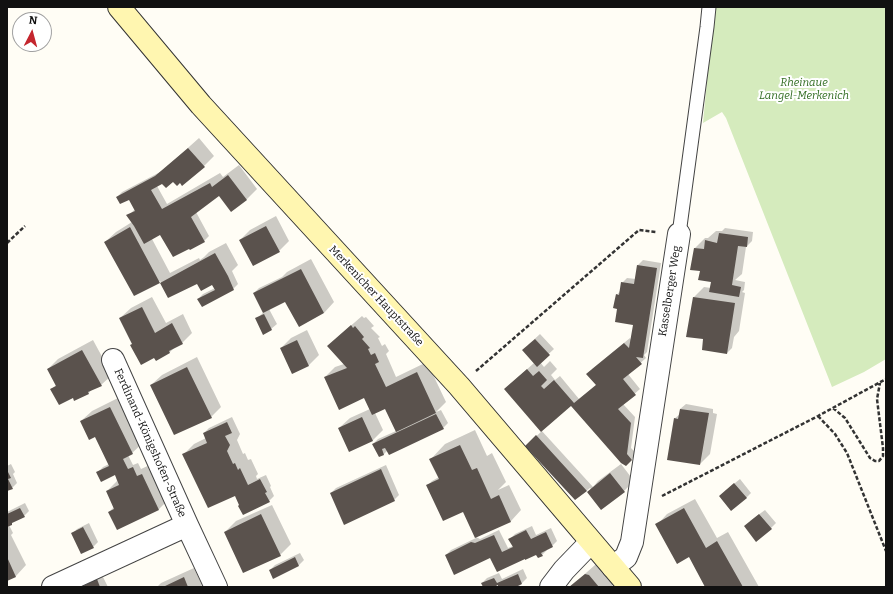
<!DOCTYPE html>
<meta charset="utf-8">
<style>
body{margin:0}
#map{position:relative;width:893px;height:594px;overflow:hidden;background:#fffdf5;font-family:Bitter,serif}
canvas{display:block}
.frame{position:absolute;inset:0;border:8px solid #111;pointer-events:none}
.north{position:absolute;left:12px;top:12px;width:40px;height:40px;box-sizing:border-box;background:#fff;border:1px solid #a0a0a0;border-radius:50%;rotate:6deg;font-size:11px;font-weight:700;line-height:16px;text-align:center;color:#111}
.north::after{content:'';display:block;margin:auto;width:14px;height:18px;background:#c4262e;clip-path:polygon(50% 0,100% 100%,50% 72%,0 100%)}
</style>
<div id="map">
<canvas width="893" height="594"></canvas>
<div class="frame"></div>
<div class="north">N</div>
</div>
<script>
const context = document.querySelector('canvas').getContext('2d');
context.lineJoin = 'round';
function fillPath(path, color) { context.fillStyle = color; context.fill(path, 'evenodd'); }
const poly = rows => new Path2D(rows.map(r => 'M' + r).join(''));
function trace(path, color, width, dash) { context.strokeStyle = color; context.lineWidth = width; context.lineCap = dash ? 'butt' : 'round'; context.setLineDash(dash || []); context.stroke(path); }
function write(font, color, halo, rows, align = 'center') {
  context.font = font + ' Bitter,serif'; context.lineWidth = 4; context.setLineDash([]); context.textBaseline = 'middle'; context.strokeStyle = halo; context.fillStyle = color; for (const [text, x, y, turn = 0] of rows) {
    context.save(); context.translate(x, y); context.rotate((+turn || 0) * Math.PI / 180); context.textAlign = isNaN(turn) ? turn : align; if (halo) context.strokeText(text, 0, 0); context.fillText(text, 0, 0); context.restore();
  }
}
fillPath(poly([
 [714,7,886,7,886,359,864,372,832,387,726,118,722,112,703,123]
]), '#d5ebbd');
fillPath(poly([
 [199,138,214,156,204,166,180,182,173,181,162,183,157,186,167,204,220,173,223,177,239,165,257,189,247,199,231,211,219,194,196,212,209,236,204,241,191,249,161,233,152,239,170,273,199,258,200,260,204,257,209,252,226,243,238,265,232,271,238,284,233,289,198,299,203,294,215,288,213,284,197,282,169,296,160,281,135,295,105,242,116,232,132,222,128,216,135,209,129,198,117,197,122,192,162,171],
 [276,216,289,241,279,251,240,240,250,230],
 [725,228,753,232,752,241,746,247,742,274,735,280,745,282,744,290,742,292,745,293,739,331,734,337,732,348,727,353,705,338,694,297,704,287,711,288,712,283,701,270,691,269,695,248,705,238,708,238,716,231,722,231],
 [311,259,334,302,324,313,286,300,269,309,277,324,271,329,256,319,264,312,254,293,259,288,282,277,287,272],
 [643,260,661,263,647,352,644,355,646,358,628,374,640,389,623,404,635,417,631,448,637,454,626,465,572,404,541,430,593,487,598,481,621,464,634,481,624,491,588,492,591,489,590,488,575,499,531,441,542,431,505,389,534,363,528,345,540,334,554,349,540,362,544,367,550,361,557,369,551,375,555,380,560,376,579,399,597,384,592,369,630,338,631,340,634,324,618,308,617,295,620,291,622,283,627,278,636,279,638,265],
 [152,297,166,323,183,314,192,333,182,343,175,347,169,353,155,357,133,344,120,318,131,308],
 [362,316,364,318,366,317,374,326,371,328,380,337,378,338,382,346,385,344,389,351,386,354,396,377,427,362,446,402,436,412,441,410,448,423,443,428,388,450,384,454,379,456,373,444,378,439,396,431,385,408,375,413,383,430,372,441,339,428,350,418,370,409,364,397,325,377,335,367,344,364,339,336],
 [307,330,319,355,309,365,293,373,281,348,291,338],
 [93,340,112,375,101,385,93,388,88,394,74,397,52,389,56,385,48,369,58,359],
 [197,357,221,407,211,417,151,385,162,375],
 [120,397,143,443,132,453,128,455,133,465,138,463,141,469,152,464,169,499,159,509,109,512,114,507,107,491,117,481,115,474,98,472,103,467,109,464,95,436,81,421,92,411],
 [686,404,713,409,713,413,717,414,710,454,700,464,674,419,680,414,680,409],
 [232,417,240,434,237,440,243,454,245,453,248,460,251,459,258,474,256,476,257,479,266,475,271,486,270,487,274,496,269,501,240,505,236,496,184,454,194,444,206,438,204,433,209,428],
 [475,430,487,456,492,453,506,482,498,490,509,485,521,510,511,521,476,537,480,539,499,530,508,548,513,546,510,539,515,534,532,526,536,535,551,528,557,541,552,546,547,549,547,550,542,555,538,557,536,554,491,557,446,555,451,550,476,538,463,510,427,486,432,481,439,477,430,460,445,444],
 [11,464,15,472,13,474,17,483,12,488,7,490,7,466],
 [386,465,399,495,394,500,331,493,336,488],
 [740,479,751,493,746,498,725,491],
 [695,499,717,538,728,532,759,587,706,587,689,556,657,525,667,514],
 [25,503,29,511,24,516,14,521,9,525,13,533,11,535,26,565,16,576,7,580,7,512],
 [272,505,291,544,280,555,225,532,236,521],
 [765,510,776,523,771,528,750,521],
 [89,523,98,542,93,547,72,534,77,529],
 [300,553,304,560,299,565,273,578,270,570,275,565],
 [598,564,615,583,611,587,570,587,595,565],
 [194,568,202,585,201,587,157,587,161,583],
 [523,569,527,578,522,583,513,587,500,587,498,584,492,587,484,587,482,583,487,578,499,573,502,579],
 [102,575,108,587,81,587,85,583]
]), '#0003');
fillPath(poly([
 [188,148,205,167,182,186,180,183,177,186,173,182,166,188,162,184,151,190,162,209,210,183,212,187,228,175,247,200,231,212,219,196,191,217,205,242,190,250,189,249,173,257,160,235,144,244,134,226,126,215,135,211,129,200,120,204,116,197,155,176],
 [266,226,280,252,253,266,239,240],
 [130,227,160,283,134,296,104,242],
 [719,233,748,237,747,247,738,246,732,285,741,287,739,297,709,292,711,282,698,280,700,271,690,270,694,248,704,249,705,240,717,243],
 [215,253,228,276,234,290,202,307,197,299,215,290,212,285,201,291,197,284,168,298,160,283],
 [637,265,657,268,643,358,636,357,642,364,623,379,636,395,618,409,631,423,627,454,632,460,626,466,621,463,571,406,541,432,504,389,527,369,533,376,539,371,547,380,541,386,544,389,554,380,574,403,596,385,586,374,624,343,629,348,633,325,615,322,617,309,613,308,616,294,619,295,621,282,634,284],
 [301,269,324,313,299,327,285,302,263,313,253,293],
 [693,297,735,303,727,354,702,350,703,339,686,337],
 [142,307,155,333,172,323,183,344,169,351,170,353,156,361,154,358,141,365,130,345,132,344,119,318],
 [264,314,272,330,263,335,255,318],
 [351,325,353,328,355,326,364,337,362,339,370,348,368,349,371,355,375,353,379,362,375,364,386,387,417,372,436,413,396,432,385,409,372,415,364,398,339,410,324,377,347,368,327,346],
 [535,339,550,355,537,367,522,350],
 [297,340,309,366,292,374,280,348],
 [82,350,102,386,88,392,89,394,74,401,73,398,59,405,50,389,56,386,47,369],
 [187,367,212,418,174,435,150,385],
 [110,407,133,454,123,459,128,469,133,467,137,476,142,474,159,510,117,530,108,512,114,509,106,491,119,485,115,475,101,482,96,472,109,466,95,437,89,440,80,421],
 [680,409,709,413,700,465,667,460,674,418,678,419],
 [436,414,444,429,389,455,385,448,382,449,384,455,379,457,372,444],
 [362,417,373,441,349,452,338,428],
 [227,422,232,433,225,436,230,445,227,451,233,464,235,463,238,470,240,468,248,485,260,479,267,492,265,493,270,502,243,515,238,506,239,505,235,496,208,508,182,454,207,443,203,433],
 [536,435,587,491,575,500,525,446],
 [460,445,472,470,477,468,491,499,499,495,511,522,475,538,463,512,443,521,426,485,439,479,429,459],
 [381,469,395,501,344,525,330,493],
 [7,470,11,478,8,479,13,489,7,491],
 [610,473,625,492,601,510,587,492],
 [734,483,747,498,731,511,719,496],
 [20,508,25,517,12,523,12,525,7,527,7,514],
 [684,508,706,548,717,541,743,587,705,587,689,557,677,564,655,524],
 [261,514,281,556,243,573,224,532],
 [759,514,772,529,756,542,744,526],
 [83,527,94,548,81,554,71,533],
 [526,530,531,539,546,532,553,547,541,553,543,556,538,558,536,555,525,560,525,559,497,572,490,558,454,575,445,555,471,542,475,543,494,535,502,552,513,547,508,539],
 [7,557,16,577,7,581],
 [295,557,299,566,273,579,269,570],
 [518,574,522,584,516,587,498,587,498,585,494,587,483,587,481,583,494,578,497,583],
 [585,574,589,575,599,587,569,587],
 [184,577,188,587,163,587],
 [97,579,100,587,81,587]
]), '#5a524d');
const lane = poly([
 [679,234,707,27,709,7]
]);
const street = poly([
 [113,360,187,525,216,587],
 [613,567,626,557,632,542,679,234],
 [53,587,187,525],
 [551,587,564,570,591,542]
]);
const secondary = poly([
 [119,7,201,105,459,386,630,587]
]);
trace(lane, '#444', 15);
trace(street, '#444', 24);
trace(secondary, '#333', 24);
trace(poly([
 [7,243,25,226],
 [476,371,639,230,656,232],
 [833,408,845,418,870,458,875,461,879,461,883,456,883,448,877,399,880,383],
 [818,416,835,434,847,453,886,551],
 [662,496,818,416,886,379]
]), '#333', 2.5, [4, 2]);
trace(lane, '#fff', 13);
trace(street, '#fff', 22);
trace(secondary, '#fff6b0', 22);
write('italic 11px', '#2f6b1f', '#fff', [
 ["Rheinaue",804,83],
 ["Langel-Merkenich",804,96]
]);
write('11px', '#111', '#fff', [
 ["Kasselberger Weg",670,291,-81],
 ["Merkenicher Hauptstraße",376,296,47],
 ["Ferdinand-Königshofen-Straße",150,443,66]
]);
</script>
